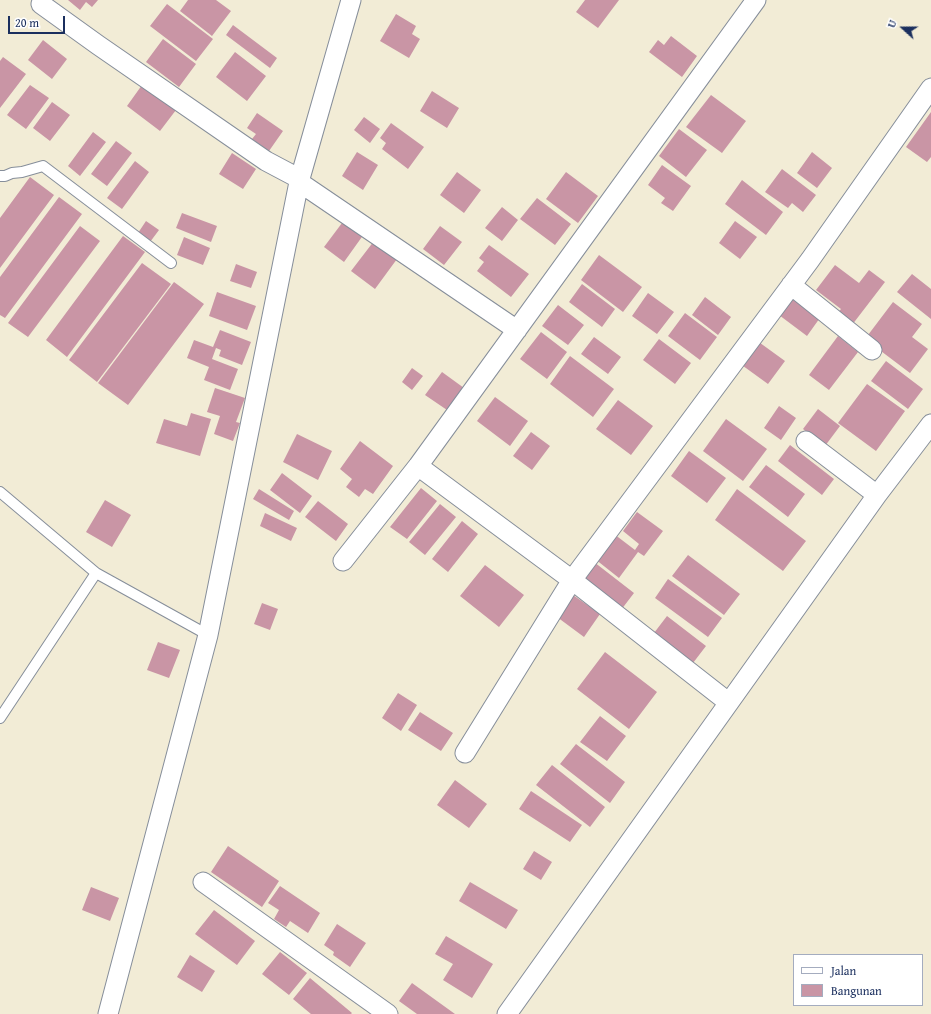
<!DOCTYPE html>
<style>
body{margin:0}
#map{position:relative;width:931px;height:1014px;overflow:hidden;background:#f2ecd6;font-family:"Gentium Book Plus",serif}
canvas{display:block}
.legend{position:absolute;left:793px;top:954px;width:130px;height:52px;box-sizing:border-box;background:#fff;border:1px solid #a4acbf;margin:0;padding:5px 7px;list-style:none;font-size:12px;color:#1b2f5e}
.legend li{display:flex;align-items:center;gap:8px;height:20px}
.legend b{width:20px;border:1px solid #a4acbf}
.north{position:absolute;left:883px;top:8px;width:40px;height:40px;-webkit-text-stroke:3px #fff;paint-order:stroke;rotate:291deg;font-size:11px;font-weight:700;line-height:16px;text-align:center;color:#1b2f5e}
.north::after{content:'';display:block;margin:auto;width:14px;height:18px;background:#1b2f5e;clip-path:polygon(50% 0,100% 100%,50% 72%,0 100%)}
.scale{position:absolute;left:8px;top:16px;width:57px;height:18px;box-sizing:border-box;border:2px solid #1b2f5e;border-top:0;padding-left:5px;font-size:12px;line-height:14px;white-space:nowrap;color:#1b2f5e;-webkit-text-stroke:3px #fff;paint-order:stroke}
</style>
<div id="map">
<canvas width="931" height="1014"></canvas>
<ul class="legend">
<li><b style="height:5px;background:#fff"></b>Jalan</li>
<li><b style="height:11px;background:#c995a5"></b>Bangunan</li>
</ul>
<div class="north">U</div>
<div class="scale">20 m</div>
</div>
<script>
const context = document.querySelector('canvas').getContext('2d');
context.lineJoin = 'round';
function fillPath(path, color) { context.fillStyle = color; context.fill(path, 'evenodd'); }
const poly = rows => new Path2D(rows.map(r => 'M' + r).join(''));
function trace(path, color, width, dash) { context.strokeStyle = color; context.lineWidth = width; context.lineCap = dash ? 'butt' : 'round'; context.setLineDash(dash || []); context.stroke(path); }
fillPath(poly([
 [68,0,98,0,92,7,86,2,80,10],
 [188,0,216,0,231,11,212,36,180,11],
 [585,0,619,0,598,28,576,12],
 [167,4,213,39,196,61,150,26],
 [396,14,416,26,412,34,420,39,409,58,380,41],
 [233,25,277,58,270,68,226,35],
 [671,36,697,56,682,77,649,52,658,40,664,45],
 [163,39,196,64,179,87,146,62],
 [43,40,67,59,52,79,28,60],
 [235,52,266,76,247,101,216,77],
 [3,57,26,74,0,108,0,61],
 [30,85,49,98,26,129,7,115],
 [142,85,176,110,160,131,127,106],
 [432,91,459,108,447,128,420,111],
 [711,95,746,121,722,153,686,127],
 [52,102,70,115,50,141,33,128],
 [931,112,931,157,927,162,906,147],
 [257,113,283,131,269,151,252,139,256,134,247,128],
 [364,117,380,129,370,143,354,130],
 [391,123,424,147,408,169,382,149,386,143,380,138],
 [679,129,707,150,686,177,659,156],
 [93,132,106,142,80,176,68,166],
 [116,141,132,153,107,186,91,174],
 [357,152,378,165,363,190,342,176],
 [812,152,832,168,817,188,797,173],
 [232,153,256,169,243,189,219,174],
 [135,161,149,172,122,209,107,198],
 [662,165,691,186,673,211,661,203,665,198,648,185],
 [782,169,816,195,803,212,792,203,788,208,765,192],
 [457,172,481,190,464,213,440,195],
 [566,172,598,196,578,223,546,199],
 [30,177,54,195,0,268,0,218],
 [742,180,783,212,766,235,725,204],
 [59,197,82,214,5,318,0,315,0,277],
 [537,198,571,224,555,245,520,219],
 [502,207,518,220,502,241,485,228],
 [182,213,217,226,211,242,176,228],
 [345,219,364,234,344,262,324,247],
 [146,221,159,230,150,242,138,233],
 [735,221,757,237,740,259,719,243],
 [80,226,100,241,28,337,8,323],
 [440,226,462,242,444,265,423,249],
 [123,236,145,252,67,357,46,340],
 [184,237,210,248,203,265,177,255],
 [374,241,397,259,375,289,351,271],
 [489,245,529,274,511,297,477,271,484,262,479,258],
 [599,255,642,287,623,312,581,280],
 [142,263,171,284,97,382,69,360],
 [236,264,257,272,251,288,230,281],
 [835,265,859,283,869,270,885,282,852,325,837,314,841,309,816,290],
 [912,274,931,289,931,319,897,292],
 [174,282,204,304,128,405,98,383],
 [582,284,615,309,602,327,569,302],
 [217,292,256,306,247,330,209,316],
 [648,293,674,312,657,334,632,316],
 [794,294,822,315,807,336,779,315],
 [705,297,731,317,718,335,692,315],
 [893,302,922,324,912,337,928,349,910,373,865,339],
 [558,305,584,325,568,345,542,326],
 [685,313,717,337,700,360,668,336],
 [220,330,251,342,242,365,219,356,221,350,216,348,212,359,238,369,230,390,204,380,209,367,187,358,194,340,213,347],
 [541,332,567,352,547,379,520,359],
 [838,336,858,352,829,390,809,375],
 [594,337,621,357,608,374,581,354],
 [659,339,691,363,675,384,643,360],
 [756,340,785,361,768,384,739,363],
 [570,356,614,389,593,417,550,384],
 [886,361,923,389,908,409,871,381],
 [412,368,423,376,412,390,402,382],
 [442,372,464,388,447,410,425,395],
 [867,384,905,411,876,451,838,423],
 [215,388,245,398,236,422,240,423,233,441,214,434,220,416,207,412],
 [495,397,528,421,510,446,477,421],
 [618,400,653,426,631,455,596,429],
 [779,406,796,418,781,440,764,428],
 [818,409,840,426,825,446,803,429],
 [191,413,211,419,200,456,156,443,164,419,187,426],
 [726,419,767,449,743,481,703,451],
 [531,432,550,446,532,470,513,456],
 [297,434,332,451,318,480,283,462],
 [360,441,393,466,373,494,365,489,359,497,346,487,352,479,340,469],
 [790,445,834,479,822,495,778,461],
 [689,451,726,478,707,503,671,476],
 [766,465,805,494,788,517,749,487],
 [282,473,312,496,300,513,270,490],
 [421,488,437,501,407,539,390,527],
 [259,489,294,511,289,520,253,499],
 [737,489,806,541,783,571,715,520],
 [105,500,131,515,112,547,86,532],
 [318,501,348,524,336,541,305,517],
 [440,504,456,517,425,555,409,542],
 [637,512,663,531,644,556,638,552,619,578,595,559,614,534,635,550,639,544,623,531],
 [265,513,297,528,291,541,260,526],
 [462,521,478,534,448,572,432,559],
 [688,555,740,594,724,615,672,576],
 [594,562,634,593,621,610,581,579],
 [485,565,524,595,499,627,460,596],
 [668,579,722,618,708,637,655,598],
 [573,595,600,614,584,637,557,617],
 [262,603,278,609,270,630,254,624],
 [667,616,706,646,693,663,654,633],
 [158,642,180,650,169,678,147,670],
 [605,652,657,692,629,729,577,689],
 [398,693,417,705,401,731,382,718],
 [420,712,453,733,441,751,408,730],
 [600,716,626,736,607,761,580,742],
 [576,744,625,782,610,803,560,764],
 [552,765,605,807,590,827,536,785],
 [455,780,487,804,469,828,437,805],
 [531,791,582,825,570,842,519,809],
 [228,846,279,881,262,907,211,872],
 [534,851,552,862,541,880,523,869],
 [470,882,518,910,506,929,459,901],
 [280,886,320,913,308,933,290,921,286,927,274,919,279,910,268,903],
 [91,887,119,898,110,921,82,910],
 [214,910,255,941,237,965,195,934],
 [337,924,366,943,350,967,333,955,334,952,324,945],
 [446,936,493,964,472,998,443,980,453,964,435,954],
 [280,952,307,973,289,995,262,974],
 [190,955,215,971,202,992,177,977],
 [310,978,352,1013,351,1014,311,1014,293,999],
 [412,983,455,1014,417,1014,399,1001]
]), '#c995a5');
const service = poly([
 [0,176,5,176,12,173,22,172,43,166,171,263],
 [0,492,96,573,208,635],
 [0,718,96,573]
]);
const minor = poly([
 [41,4,98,45,266,161,300,179],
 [299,182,517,330],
 [791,285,872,350],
 [806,441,877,495],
 [418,466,572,580,728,702],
 [343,561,418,466,756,0],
 [465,753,572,580,810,260,931,88],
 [203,882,388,1014],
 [108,1014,208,635,299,182,351,0],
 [507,1014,877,495,931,424]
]);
trace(service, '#868e9a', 12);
trace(minor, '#868e9a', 21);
trace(service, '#fff', 10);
trace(minor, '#fff', 19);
</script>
